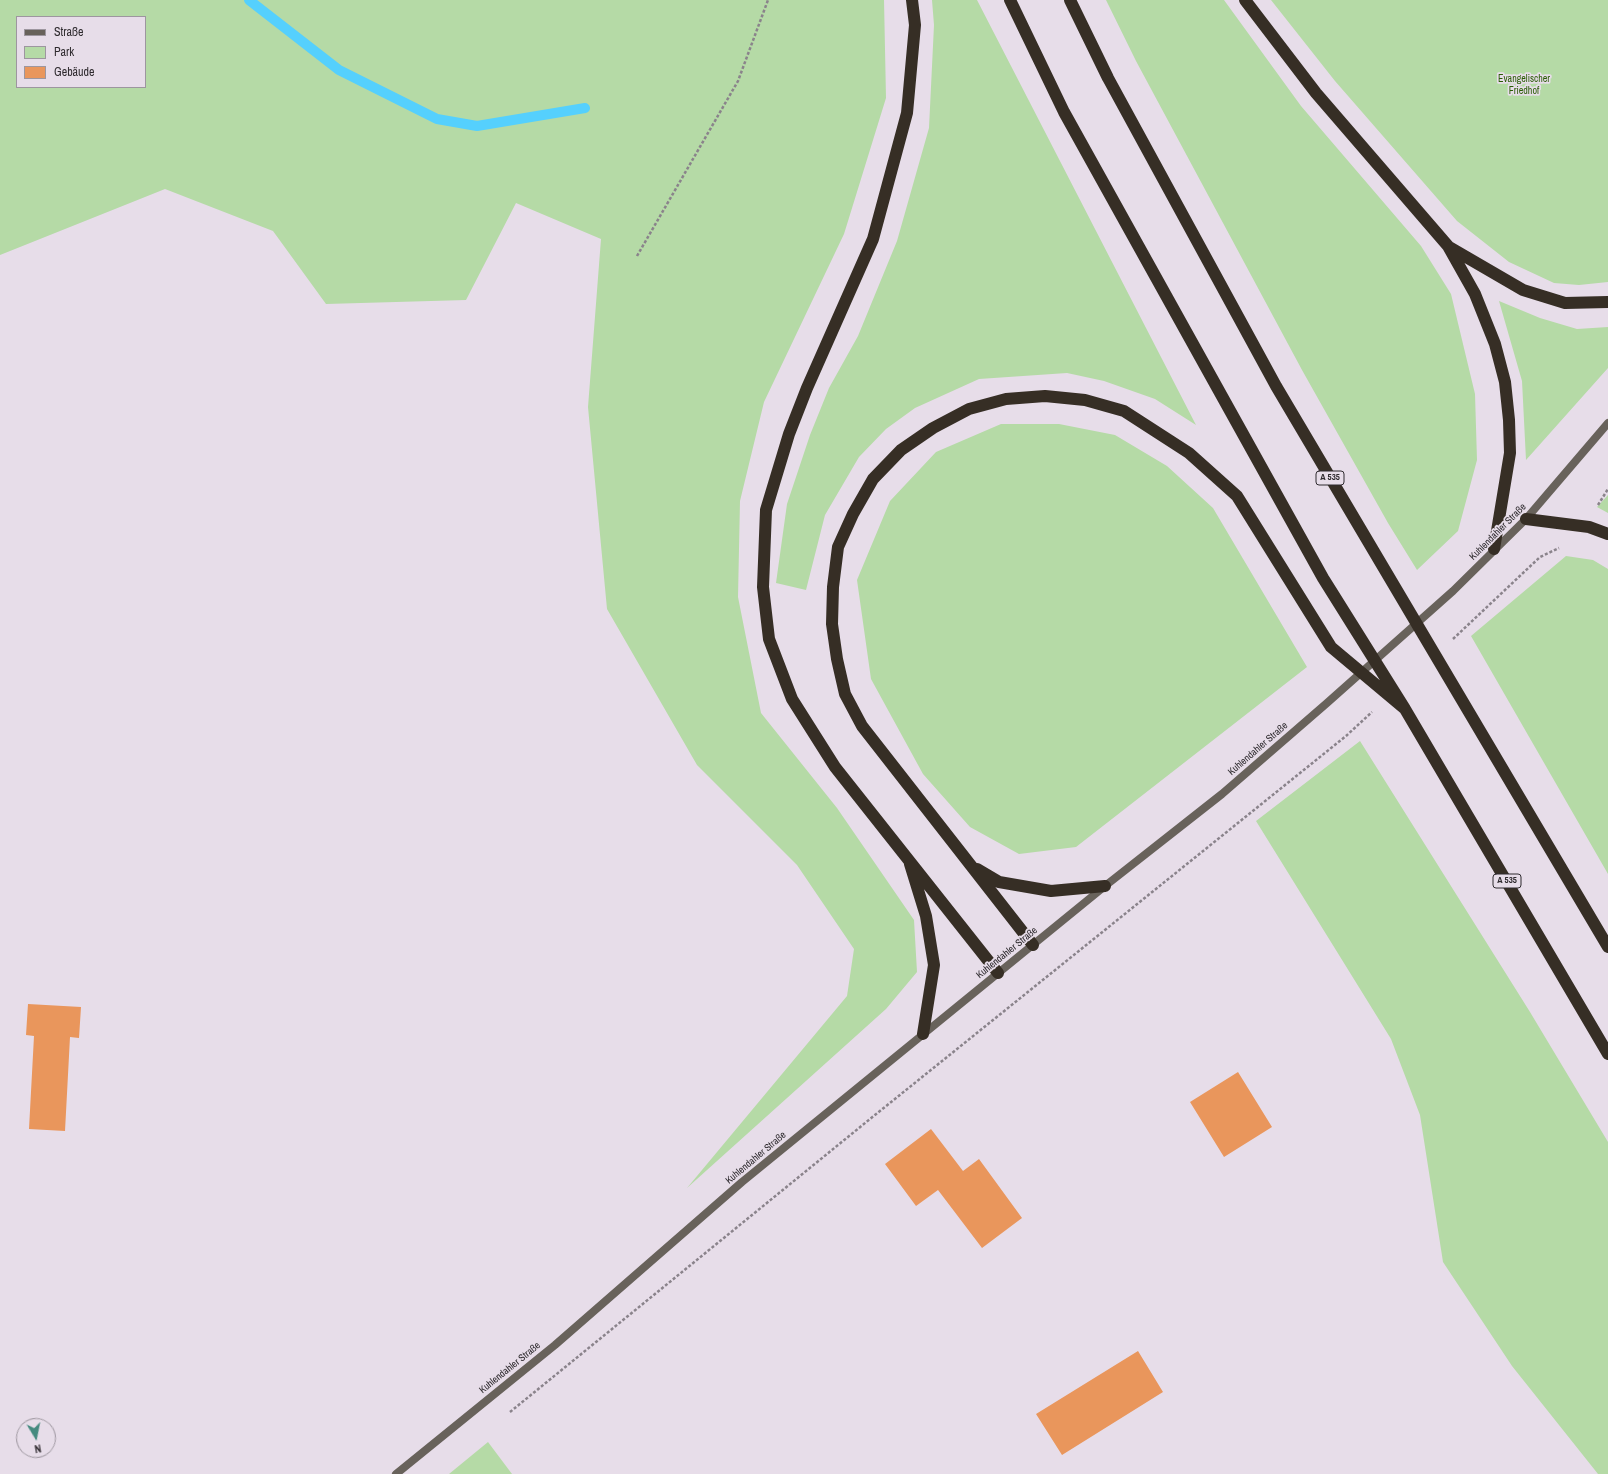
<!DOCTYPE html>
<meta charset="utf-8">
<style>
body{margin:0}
#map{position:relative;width:1608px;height:1474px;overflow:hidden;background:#e7dde9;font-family:"Archivo Narrow",sans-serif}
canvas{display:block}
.legend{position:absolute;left:16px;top:16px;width:130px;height:72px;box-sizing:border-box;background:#e7dde9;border:1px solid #9d969f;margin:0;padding:5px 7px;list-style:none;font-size:12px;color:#2f2b2f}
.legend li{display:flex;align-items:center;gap:8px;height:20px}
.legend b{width:20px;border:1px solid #9d969f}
.north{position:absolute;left:16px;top:1418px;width:40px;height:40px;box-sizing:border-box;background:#e7dde9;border:1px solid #9d969f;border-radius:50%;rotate:170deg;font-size:11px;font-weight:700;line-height:16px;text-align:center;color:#2f2b2f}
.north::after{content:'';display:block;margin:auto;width:14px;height:18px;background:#458a7f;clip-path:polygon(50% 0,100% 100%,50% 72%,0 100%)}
</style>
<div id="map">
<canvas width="1608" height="1474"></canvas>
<ul class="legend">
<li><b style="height:5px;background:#68625b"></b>Straße</li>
<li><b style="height:11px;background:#b5daa6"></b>Park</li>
<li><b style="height:11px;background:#e9965c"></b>Gebäude</li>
</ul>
<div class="north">N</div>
</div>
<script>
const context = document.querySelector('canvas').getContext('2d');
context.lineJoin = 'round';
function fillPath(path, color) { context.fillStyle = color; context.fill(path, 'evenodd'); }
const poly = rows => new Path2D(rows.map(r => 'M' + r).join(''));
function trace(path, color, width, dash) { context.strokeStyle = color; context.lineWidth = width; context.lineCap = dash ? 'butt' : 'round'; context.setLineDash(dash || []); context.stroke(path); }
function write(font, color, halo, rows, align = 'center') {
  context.font = font + ' "Archivo Narrow",sans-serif'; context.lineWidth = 3.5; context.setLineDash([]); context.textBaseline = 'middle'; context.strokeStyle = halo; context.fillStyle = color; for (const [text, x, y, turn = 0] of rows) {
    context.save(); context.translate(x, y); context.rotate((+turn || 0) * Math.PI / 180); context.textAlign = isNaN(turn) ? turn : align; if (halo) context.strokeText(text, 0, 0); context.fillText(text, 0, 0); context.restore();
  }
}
fillPath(poly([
 [0,0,884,0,886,98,844,234,764,402,740,501,738,597,761,713,837,808,914,920,917,972,886,1009,687,1188,847,996,854,949,797,865,697,765,607,609,588,407,601,239,516,203,466,300,326,304,273,231,165,189,0,255],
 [17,17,145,17,145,87,17,87],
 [932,0,977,0,1196,425,1155,399,1104,381,1067,373,979,379,915,408,886,429,859,457,825,515,806,590,776,583,787,504,810,435,829,388,858,336,897,241,929,128,934,25],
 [1106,0,1224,0,1301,106,1421,246,1451,294,1475,394,1477,460,1458,531,1417,570,1388,523,1302,370,1136,61],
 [1271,0,1608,0,1608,282,1579,285,1554,283,1509,262,1457,221,1335,81],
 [1499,301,1540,318,1577,329,1608,327,1608,368,1526,460,1522,381],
 [1001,424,1059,424,1115,435,1167,466,1213,508,1307,667,1076,847,1019,854,970,827,923,774,871,679,857,580,890,501,936,452],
 [1608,495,1608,513,1597,507],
 [1566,556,1593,560,1608,569,1608,874,1471,636],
 [1360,741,1530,1012,1608,1142,1608,1474,1598,1474,1512,1366,1443,1262,1420,1115,1391,1039,1256,821],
 [488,1442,512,1474,449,1474]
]), '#b5daa6');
trace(poly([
 [249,0,339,70,437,119,477,126,585,108]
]), '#55d0fd', 10);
fillPath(poly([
 [28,1004,81,1007,79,1038,70,1037,65,1131,29,1129,34,1036,26,1035],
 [1238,1072,1272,1127,1224,1157,1190,1102],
 [931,1129,963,1171,979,1159,1022,1218,982,1248,938,1190,916,1206,885,1164],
 [1138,1351,1163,1392,1062,1455,1036,1414]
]), '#e9965c');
trace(poly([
 [637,256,738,81,768,0],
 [1598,505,1608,489],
 [1453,639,1540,557,1559,548],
 [510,1412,870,1119,1346,736,1372,712]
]), '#8a838b', 2.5, [3, 2]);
trace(poly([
 [396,1474,555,1345,742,1182,1105,886,1222,794,1327,703,1453,591,1526,519,1608,423]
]), '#68625b', 8);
trace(poly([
 [912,0,915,25,907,113,873,239,807,388,789,434,766,510,763,587,769,639,792,699,835,767,998,973],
 [1010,0,1064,112,1323,578,1405,709,1608,1054],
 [1070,0,1108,78,1276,386,1608,947],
 [1245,0,1316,93,1448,246,1475,294,1495,344,1505,382,1509,420,1510,453,1494,549],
 [1449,247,1523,290,1565,303,1608,302],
 [1526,519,1589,527,1608,534],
 [910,864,926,916,934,965,923,1034],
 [977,869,999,882,1051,891,1105,886],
 [1033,945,862,726,845,694,837,659,832,624,833,587,838,547,853,514,873,479,901,450,933,428,969,409,1006,399,1045,396,1085,400,1124,411,1189,453,1237,496,1331,647,1405,709]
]), '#362e25', 12);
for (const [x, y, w] of [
 [1330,478,28],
 [1507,881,28]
]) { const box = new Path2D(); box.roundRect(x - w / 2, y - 7, w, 14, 3); context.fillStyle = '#e7dde9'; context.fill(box); trace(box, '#2f2b2f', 1); }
write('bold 9px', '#2f2b2f', null, [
 ["A 535",1330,478],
 ["A 535",1507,881]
]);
write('10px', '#2a5c05', '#e7dde9', [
 ["Evangelischer",1524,79],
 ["Friedhof",1524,91]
]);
write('10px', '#2f2b2f', '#e7dde9', [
 ["Kuhlendahler Straße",1498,532,-45],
 ["Kuhlendahler Straße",1258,749,-41],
 ["Kuhlendahler Straße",1007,953,-39],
 ["Kuhlendahler Straße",756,1158,-40],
 ["Kuhlendahler Straße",510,1368,-39]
]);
</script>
